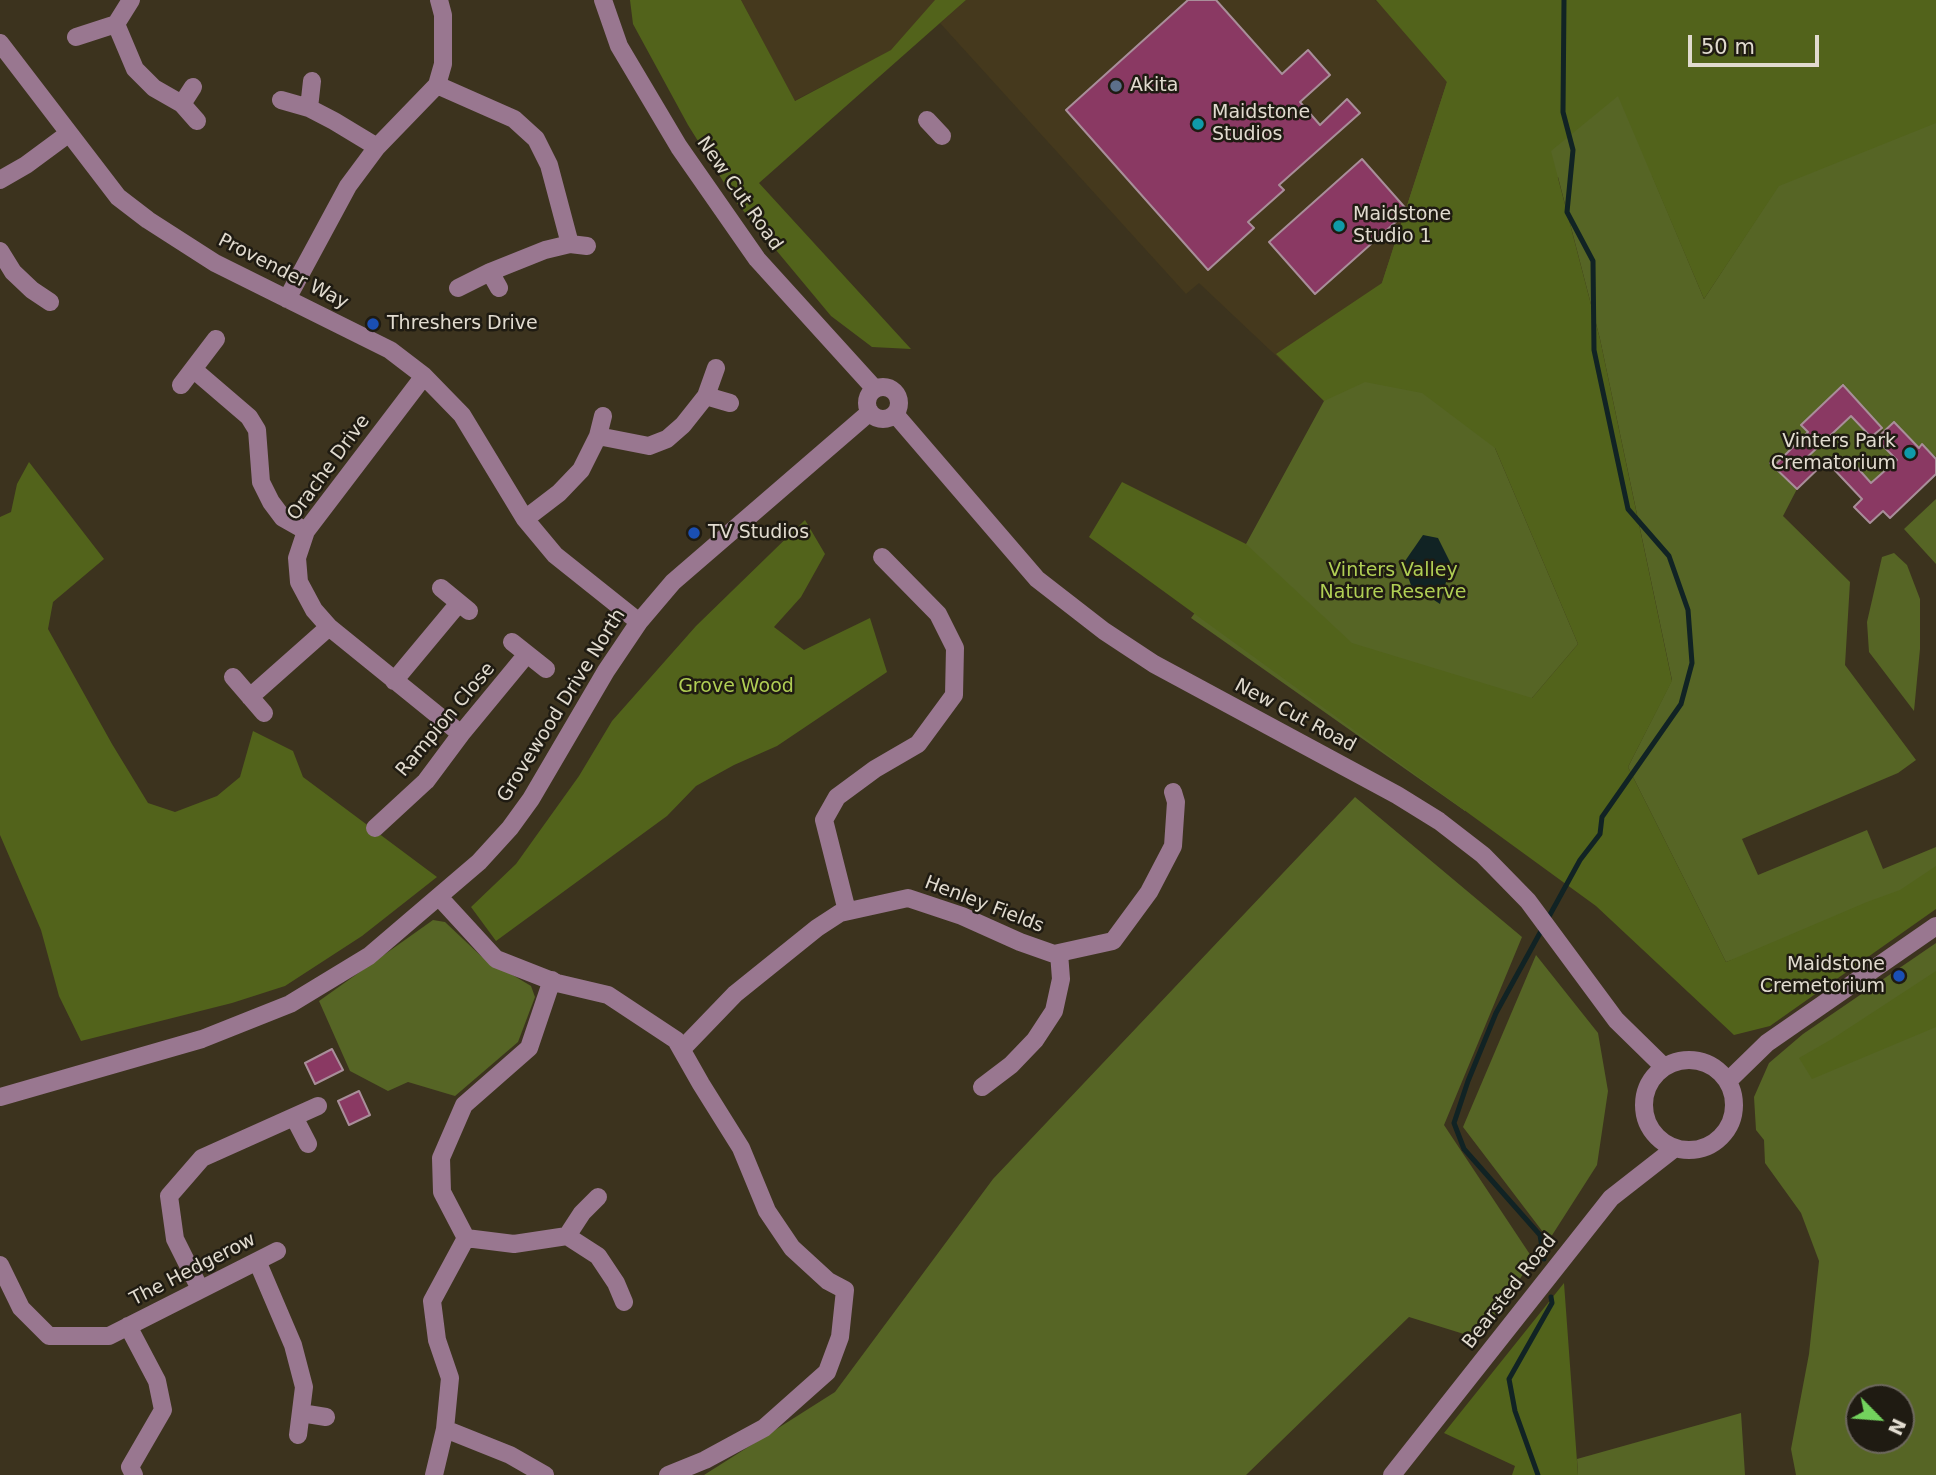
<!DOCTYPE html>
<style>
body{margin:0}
#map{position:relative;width:1936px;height:1475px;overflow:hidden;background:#3c331e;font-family:"DejaVu Sans",sans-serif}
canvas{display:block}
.north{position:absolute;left:1845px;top:1384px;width:70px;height:70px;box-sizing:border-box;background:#1f1b12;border:2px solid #6d685e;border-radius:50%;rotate:115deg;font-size:19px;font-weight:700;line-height:28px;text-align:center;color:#e1dbcf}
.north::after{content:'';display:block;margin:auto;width:24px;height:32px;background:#73d25d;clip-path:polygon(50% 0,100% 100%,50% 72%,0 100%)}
.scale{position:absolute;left:1688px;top:35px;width:131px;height:32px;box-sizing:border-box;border:4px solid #e1dbcf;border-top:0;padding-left:9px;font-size:21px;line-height:24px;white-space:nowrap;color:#e1dbcf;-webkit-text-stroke:5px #1f1b12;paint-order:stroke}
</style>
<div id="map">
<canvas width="1936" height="1475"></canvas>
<div class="north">N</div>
<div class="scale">50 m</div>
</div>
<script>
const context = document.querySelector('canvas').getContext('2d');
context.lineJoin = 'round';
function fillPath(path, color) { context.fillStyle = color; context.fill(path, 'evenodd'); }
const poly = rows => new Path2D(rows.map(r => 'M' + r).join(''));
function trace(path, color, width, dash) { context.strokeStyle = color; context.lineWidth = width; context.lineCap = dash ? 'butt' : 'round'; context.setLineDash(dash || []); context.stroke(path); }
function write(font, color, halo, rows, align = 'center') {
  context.font = font + ' "DejaVu Sans",sans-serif'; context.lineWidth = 5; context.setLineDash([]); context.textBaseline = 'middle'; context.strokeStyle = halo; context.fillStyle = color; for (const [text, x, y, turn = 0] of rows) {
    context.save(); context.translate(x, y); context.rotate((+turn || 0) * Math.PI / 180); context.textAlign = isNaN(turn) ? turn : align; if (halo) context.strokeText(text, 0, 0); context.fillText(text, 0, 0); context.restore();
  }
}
fillPath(poly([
 [741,0,955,0,892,50,794,101],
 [966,0,1375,0,1388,12,1447,82,1414,185,1415,187,1382,283,1324,401,1199,283,1186,294,940,23]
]), '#45391d');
fillPath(poly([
 [1423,0,1936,0,1936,457,1922,445,1919,448,1894,422,1884,431,1843,386,1802,425,1821,444,1832,434,1823,425,1843,407,1897,460,1871,483,1854,464,1811,463,1794,446,1774,466,1797,489,1783,516,1850,582,1845,665,1916,760,1898,773,1742,839,1758,875,1867,830,1883,869,1936,847,1936,891,1726,962,1628,767,1672,680,1600,339,1558,177,1484,195,1497,302,1470,331,1495,448,1578,644,1532,698,1465,811,1191,618,1246,544,1324,401,1382,283,1447,82,1422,50],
 [1652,175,1778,186,1704,299],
 [1936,499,1936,564,1904,529],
 [1894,553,1907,565,1920,599,1920,649,1914,711,1869,652,1867,622,1882,557],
 [1355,797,1522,937,1444,1125,1533,1259,1480,1339,1409,1317,1246,1475,704,1475,835,1392,993,1179],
 [433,920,445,922,481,956,531,986,535,997,518,1042,455,1096,408,1082,388,1091,350,1071,319,1001],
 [1936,943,1936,1475,1796,1475,1791,1449,1809,1354,1819,1261,1801,1213,1765,1163,1764,1140,1756,1130,1754,1097,1769,1063,1803,1034],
 [1859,1398,1901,1398,1901,1440,1859,1440],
 [1536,955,1598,1033,1608,1091,1597,1165,1549,1240,1463,1127],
 [1741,1413,1745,1475,1578,1475,1577,1459]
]), '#566525');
fillPath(poly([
 [630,0,741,0,795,101,891,50,935,0,966,0,759,183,911,349,872,347,831,316,736,202,688,125,633,24],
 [1376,0,1936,0,1936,123,1779,186,1704,299,1618,96,1551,151,1600,339,1672,681,1628,767,1726,962,1867,902,1900,890,1936,866,1936,909,1770,1026,1734,1035,1596,906,1089,537,1122,482,1246,544,1352,643,1532,698,1578,644,1495,448,1422,393,1365,382,1324,401,1276,354,1382,283,1447,82],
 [29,462,104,559,53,602,48,629,112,744,148,803,175,812,217,796,240,777,253,731,293,751,303,777,437,877,362,936,285,986,232,1003,81,1041,59,996,41,930,0,835,0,517,11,512,17,484],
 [805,520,825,554,801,597,774,627,804,650,870,618,887,672,777,746,734,765,696,786,667,816,496,941,471,907,516,864,579,776,612,721,696,626],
 [1936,971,1936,1027,1812,1079,1799,1058,1832,1039],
 [1564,1283,1578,1475,1512,1475,1515,1466,1444,1433]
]), '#52631b');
fillPath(poly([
 [1423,535,1438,538,1451,564,1440,604,1411,585,1403,564]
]), '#112324');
trace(poly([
 [1544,1259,1540,1235,1464,1149,1454,1123,1468,1081,1496,1013,1580,860,1600,834,1602,817,1681,704,1692,663,1688,610,1669,556,1628,509,1594,350,1593,261,1567,212,1573,150,1563,112,1564,0],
 [1538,1475,1515,1411,1509,1379,1552,1303,1551,1297]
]), '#112324', 5);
const building = poly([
 [1188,0,1216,0,1282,74,1308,50,1330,75,1300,102,1320,125,1347,99,1360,113,1279,185,1284,190,1248,222,1254,228,1208,270,1066,110,1188,0],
 [1362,159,1408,211,1315,294,1269,242,1362,159],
 [1843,385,1882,428,1871,437,1851,416,1801,463,1824,463,1797,489,1770,463,1777,463,1808,432,1801,425,1843,385],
 [1894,422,1919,448,1922,444,1936,459,1936,474,1890,518,1883,511,1870,523,1854,507,1862,499,1828,463,1854,464,1871,483,1897,460,1876,439,1894,422],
 [332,1049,343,1070,315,1084,305,1063,332,1049],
 [359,1091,370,1115,349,1125,338,1101,359,1091]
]);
fillPath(building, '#8a3963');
trace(building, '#a98e9a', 2);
trace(poly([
 [131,0,116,24,135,69,154,88,182,104,197,121],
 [603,0,619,46,679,147,757,259,875,389],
 [76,37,116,24],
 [0,43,118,197,148,220,215,263,390,350,424,376,462,415,525,519,555,555,639,622],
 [437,85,514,119,536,139,549,165,570,244],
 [281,100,309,108,334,121,377,147],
 [182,104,193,87],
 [309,108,312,81],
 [927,120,942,136],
 [0,180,26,165,68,134],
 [0,251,13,272,32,290,50,302],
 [490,272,499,288],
 [458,288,490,272,545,250,570,244,587,246],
 [287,299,348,186,377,147,437,85,443,64,443,15,439,0],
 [193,369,249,417,257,430,261,482,271,502,283,518,306,531],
 [424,376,306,531,297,558,299,582,314,610,329,627,461,734],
 [181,385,216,339],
 '867 403a16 16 0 1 1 32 0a16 16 0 1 1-32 0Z',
 [706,396,730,403],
 [895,414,1037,579,1104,631,1154,664,1397,795,1439,821,1483,855,1528,901,1616,1020,1664,1067],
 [598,436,649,446,667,439,683,425,706,396,716,368],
 [525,519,559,493,581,470,598,436,603,416],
 [441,588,469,611],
 [512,642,546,669],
 [233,677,264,713],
 [394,681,459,603],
 [250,697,329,627],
 [375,828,426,781,461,734,527,654],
 [440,898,496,959,557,983,608,995,676,1040,701,1084,741,1148,767,1211,792,1248,828,1281,845,1290,840,1337,827,1372,764,1428,705,1460,668,1475],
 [847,911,824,820,837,797,875,769,918,744,954,695,955,648,938,614,882,557],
 [682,1049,735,994,817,928,840,913,908,898,962,916,1020,942,1054,954,1113,941,1149,892,1173,846,1176,802,1173,792],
 '1644 1105a45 45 0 1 1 90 0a45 45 0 1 1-90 0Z',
 [1728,1081,1767,1043,1936,926],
 [982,1087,1011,1065,1035,1040,1054,1011,1061,979,1059,953],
 [0,1097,202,1039,290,1004,369,956,479,862,510,828,531,799,606,671,639,622,673,582,870,412],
 [294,1117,308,1144],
 [567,1236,582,1213,598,1197],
 [466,1238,514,1244,567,1236,598,1256,616,1283,624,1302],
 [258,1263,293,1345,304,1387,298,1435],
 [0,1265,21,1308,49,1336,109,1336,277,1251],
 [200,1289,175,1239,169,1196,202,1158,318,1106],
 [128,1326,157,1381,163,1410,130,1467,134,1475],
 [301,1413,326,1417],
 [445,1429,510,1455,545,1475],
 [434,1475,445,1429,450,1378,437,1340,432,1301,466,1238,442,1192,441,1158,464,1105,529,1048,552,980],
 [1392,1475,1611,1198,1675,1148]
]), '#997790', 18);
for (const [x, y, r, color] of [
 [1116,86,7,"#5c6f8a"],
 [1198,124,7,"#0f9aa8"],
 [1339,226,7,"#0f9aa8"],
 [373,324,7,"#1a4fb4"],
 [1910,453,7,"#0f9aa8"],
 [694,533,7,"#1a4fb4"],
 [1899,976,7,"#1a4fb4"]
]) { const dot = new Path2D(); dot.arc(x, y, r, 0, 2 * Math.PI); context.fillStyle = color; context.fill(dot); trace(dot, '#1f1b12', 2.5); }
write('19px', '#e1dbcf', '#1f1b12', [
 ["Akita",1130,86],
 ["Maidstone",1212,113],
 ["Studios",1212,135],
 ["Maidstone",1353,215],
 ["Studio 1",1353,237],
 ["Threshers Drive",387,324],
 ["Vinters Park",1896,442,"right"],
 ["Crematorium",1896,464,"right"],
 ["TV Studios",708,533],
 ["Maidstone",1885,965,"right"],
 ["Cremetorium",1885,987,"right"]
], 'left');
write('19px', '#e1dbcf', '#1f1b12', [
 ["New Cut Road",739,194,55],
 ["Provender Way",283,272,27],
 ["Orache Drive",329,468,-54],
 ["Grovewood Drive North",562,706,-58],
 ["New Cut Road",1295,716,28],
 ["Rampion Close",446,720,-50],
 ["Henley Fields",984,905,21],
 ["The Hedgerow",193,1270,-27],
 ["Bearsted Road",1510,1292,-52]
]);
write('19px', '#b0ce54', '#1f1b12', [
 ["Vinters Valley",1393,571],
 ["Nature Reserve",1393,593],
 ["Grove Wood",736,687]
]);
</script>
